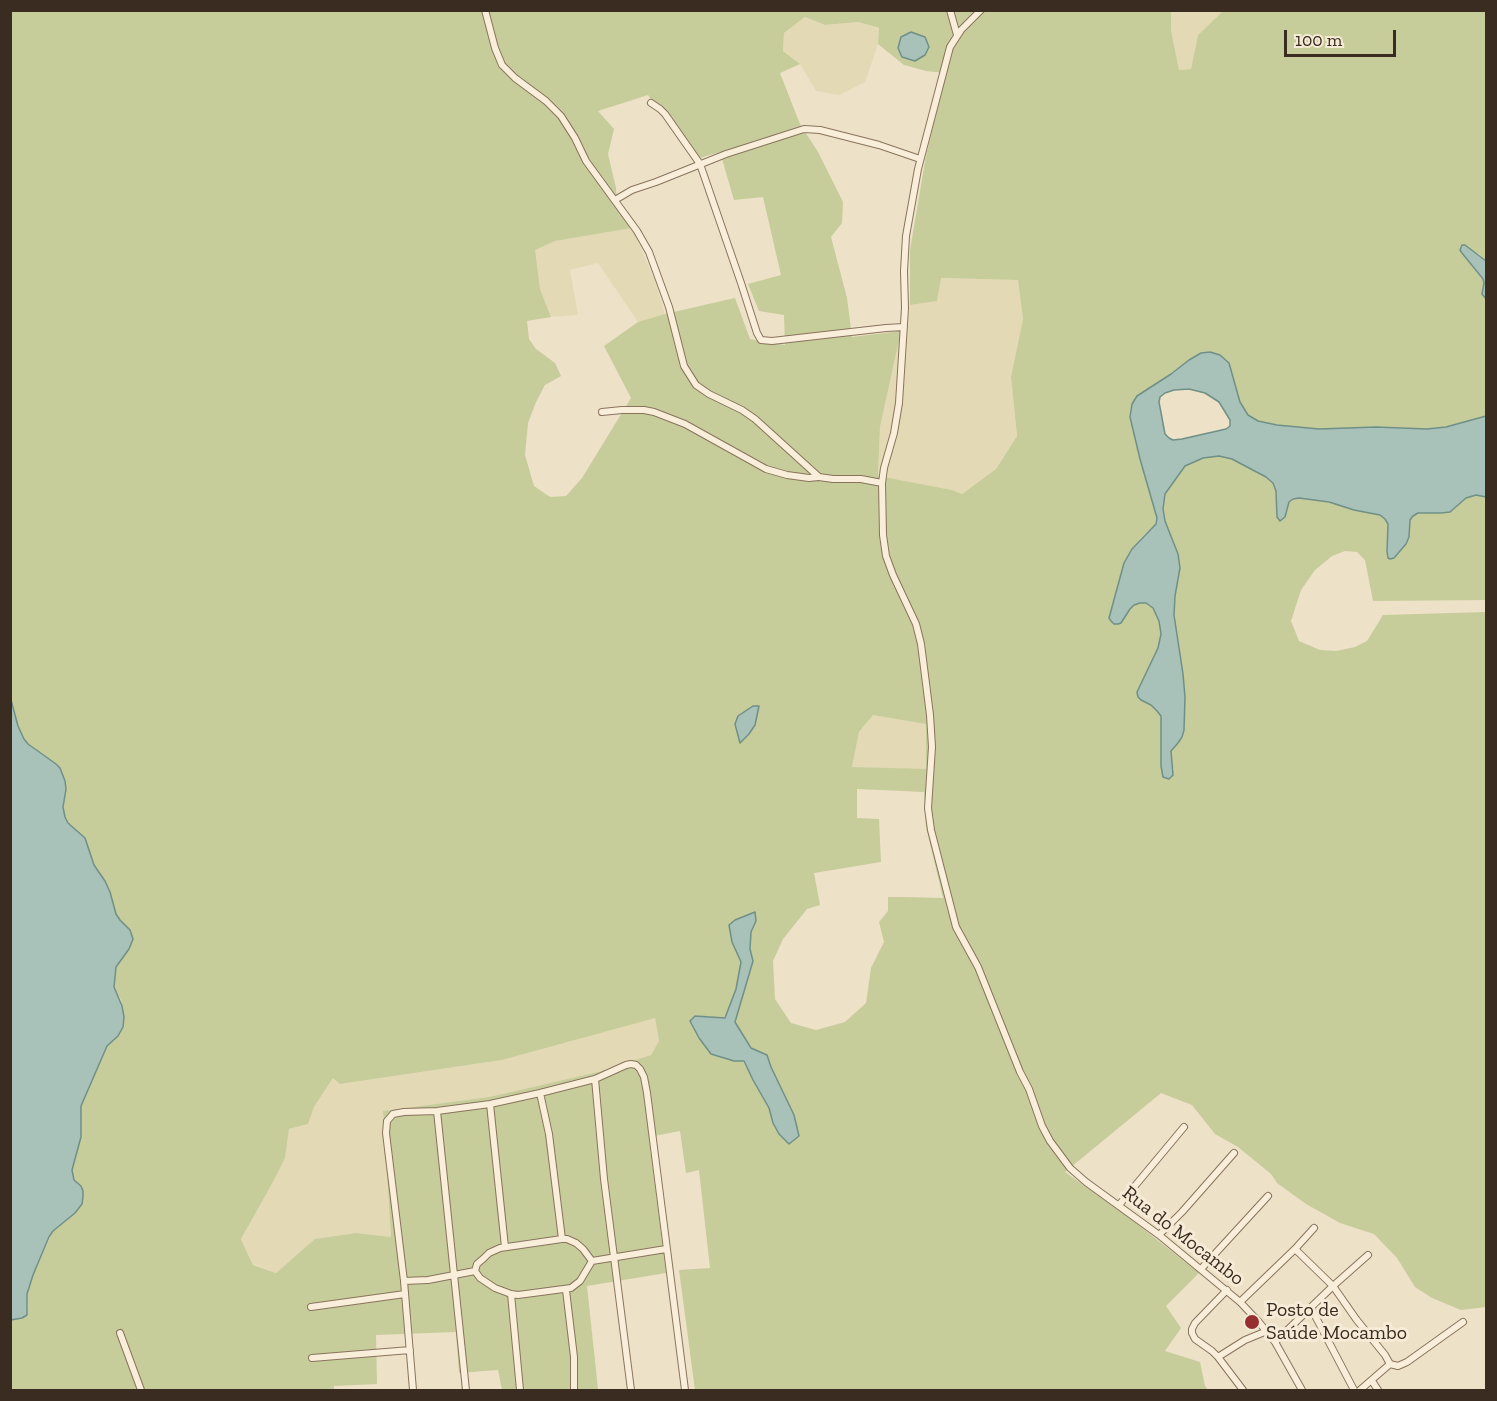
<!DOCTYPE html>
<meta charset="utf-8">
<style>
body{margin:0}
#map{position:relative;width:1497px;height:1401px;overflow:hidden;background:#ede1c7;font-family:"Zilla Slab",serif}
canvas{display:block}
.frame{position:absolute;inset:0;border:12px solid #3a2c20;pointer-events:none}
.scale{position:absolute;left:1284px;top:30px;width:112px;height:27px;box-sizing:border-box;border:3px solid #3a2c20;border-top:0;padding-left:8px;font-size:18px;line-height:21px;white-space:nowrap;color:#3a2c20;-webkit-text-stroke:4px #f5ebd7;paint-order:stroke}
</style>
<div id="map">
<canvas width="1497" height="1401"></canvas>
<div class="frame"></div>
<div class="scale">100 m</div>
</div>
<script>
const context = document.querySelector('canvas').getContext('2d');
context.lineJoin = 'round';
function fillPath(path, color) { context.fillStyle = color; context.fill(path, 'evenodd'); }
const poly = rows => new Path2D(rows.map(r => 'M' + r).join(''));
function trace(path, color, width, dash) { context.strokeStyle = color; context.lineWidth = width; context.lineCap = dash ? 'butt' : 'round'; context.setLineDash(dash || []); context.stroke(path); }
function write(font, color, halo, rows, align = 'center') {
  context.font = font + ' "Zilla Slab",serif'; context.lineWidth = 6; context.setLineDash([]); context.textBaseline = 'middle'; context.strokeStyle = halo; context.fillStyle = color; for (const [text, x, y, turn = 0] of rows) {
    context.save(); context.translate(x, y); context.rotate((+turn || 0) * Math.PI / 180); context.textAlign = isNaN(turn) ? turn : align; if (halo) context.strokeText(text, 0, 0); context.fillText(text, 0, 0); context.restore();
  }
}
fillPath(poly([
 [1171,11,1223,11,1198,35,1191,69,1179,70,1171,30],
 [805,17,825,25,858,22,879,29,878,44,865,82,839,95,816,91,800,64,783,51,784,33],
 [632,228,655,281,665,314,638,322,598,263,570,270,578,315,551,317,540,289,534,250,555,241],
 [940,278,1018,280,1023,319,1011,377,1017,436,996,469,962,494,952,490,878,477,880,427,901,331,908,330,910,305,937,301],
 [873,715,926,723,926,770,852,767,859,732],
 [655,1017,659,1041,651,1055,598,1072,489,1097,383,1111,391,1237,356,1233,316,1239,276,1273,253,1264,241,1239,273,1182,285,1158,289,1129,308,1124,314,1107,334,1077,341,1084,502,1060]
]), '#e3dab5');
fillPath(poly([
 [11,11,1171,11,1171,30,1179,70,1191,69,1198,35,1223,11,1486,11,1486,261,1479,254,1460,250,1484,282,1482,290,1484,298,1486,299,1486,416,1446,427,1427,429,1376,427,1319,429,1277,425,1258,421,1248,415,1240,402,1235,383,1210,352,1201,353,1137,396,1140,459,1157,518,1156,524,1140,539,1124,563,1109,618,1113,624,1118,624,1121,623,1130,609,1134,605,1140,603,1146,603,1153,608,1159,621,1161,634,1158,648,1137,692,1138,697,1141,700,1151,705,1157,711,1161,716,1161,766,1173,775,1171,751,1178,743,1182,737,1184,730,1185,697,1183,674,1174,615,1175,596,1179,578,1178,554,1165,521,1163,509,1165,495,1185,466,1203,458,1219,456,1232,459,1266,477,1273,483,1276,491,1277,503,1285,517,1289,502,1293,499,1314,499,1380,515,1385,519,1388,524,1388,532,1409,537,1410,520,1413,516,1418,513,1441,513,1455,508,1466,498,1476,495,1486,497,1486,600,1373,601,1365,560,1357,552,1345,551,1332,556,1315,570,1301,590,1291,621,1299,641,1320,650,1336,651,1355,647,1367,641,1383,615,1486,612,1486,1307,1461,1310,1432,1298,1415,1287,1397,1258,1374,1234,1340,1223,1306,1204,1277,1183,1271,1174,1238,1147,1215,1134,1192,1105,1161,1093,1065,1172,1127,1216,1199,1273,1166,1306,1181,1328,1165,1351,1200,1362,1205,1386,1208,1390,695,1390,679,1270,710,1268,699,1170,686,1173,680,1131,649,1137,666,1273,587,1286,598,1389,502,1390,498,1370,459,1373,456,1332,376,1335,377,1384,334,1386,334,1390,11,1390,10,1320,22,1318,28,1309,27,1294,33,1275,53,1231,79,1209,72,1170,81,1132,81,1106,107,1046,124,1017,121,1000,116,992,114,982,116,967,129,949,130,930,120,920,116,914,110,892,105,881,94,866,80,833,68,823,65,817,63,807,66,789,65,781,60,768,56,764,28,744,24,739,18,726,11,700],
 [805,17,825,25,858,22,879,28,878,44,904,65,926,71,946,73,926,156,910,250,910,305,937,301,941,278,1018,280,1023,319,1011,377,1017,436,996,469,962,494,952,490,878,476,880,427,901,331,852,337,847,298,831,237,842,223,843,202,818,152,800,124,780,73,800,64,783,51,784,33],
 [648,95,693,160,720,152,734,200,763,197,781,275,748,284,759,311,784,315,785,345,750,339,735,298,665,314,638,322,604,346,631,398,582,478,566,496,550,497,534,486,525,455,528,423,536,402,545,385,561,376,555,363,536,349,529,339,527,321,551,317,540,289,535,250,555,241,632,228,617,208,616,188,608,154,614,129,598,111],
 [873,715,926,724,926,769,852,767,859,732],
 [857,789,924,792,926,827,943,898,905,897,888,897,888,911,879,922,884,942,871,968,866,1003,845,1022,816,1030,791,1023,775,999,773,961,783,939,807,909,820,905,814,873,881,862,879,819,857,818],
 [756,921,751,932,750,949,753,961,735,1022,752,1048,767,1055,771,1067,794,1115,799,1136,773,1123,769,1108,753,1080,743,1061,705,1016,725,1019,736,989,741,962,732,942],
 [655,1018,659,1041,651,1055,598,1072,489,1097,383,1111,391,1237,356,1233,315,1239,276,1273,253,1265,241,1239,273,1182,285,1158,289,1129,308,1124,314,1107,333,1078,340,1084,502,1060]
]), '#c7cc9b');
const water = poly([
 [911,32,925,37,929,47,925,55,915,61,902,57,898,48,901,37,911,32],
 [1462,245,1465,245,1486,261,1486,299,1482,294,1484,283,1483,279,1462,253,1460,250,1462,245],
 [1210,352,1220,355,1229,363,1240,402,1248,415,1258,421,1277,425,1319,429,1376,427,1427,429,1446,427,1486,416,1486,497,1476,495,1466,498,1450,512,1441,513,1418,513,1413,516,1410,520,1409,537,1406,544,1394,558,1390,559,1388,558,1387,552,1388,524,1385,519,1380,515,1354,510,1329,502,1299,498,1293,499,1289,502,1285,517,1280,521,1277,517,1276,491,1273,483,1266,477,1232,459,1219,456,1203,458,1185,466,1165,494,1163,509,1165,521,1178,554,1180,568,1175,596,1174,615,1183,674,1185,697,1184,730,1182,737,1178,743,1171,751,1173,775,1169,779,1163,777,1161,766,1161,716,1157,711,1151,705,1141,700,1138,697,1137,692,1158,648,1161,634,1159,621,1153,608,1146,603,1140,603,1134,605,1130,609,1121,623,1118,624,1114,624,1111,621,1109,618,1124,563,1132,549,1156,524,1157,518,1140,459,1130,417,1132,404,1137,396,1171,374,1189,360,1201,353,1210,352],
 [1189,389,1205,393,1219,402,1230,420,1230,426,1226,429,1182,439,1173,440,1169,438,1165,434,1159,402,1160,397,1165,393,1174,390,1189,389],
 [11,700,18,726,24,739,28,744,56,764,60,768,65,781,66,789,63,807,65,817,68,823,85,838,94,865,105,881,110,892,116,914,120,920,130,930,133,939,129,949,116,967,114,987,122,1006,124,1017,123,1027,118,1036,107,1046,81,1106,81,1137,72,1170,74,1180,81,1186,83,1191,83,1197,82,1204,75,1213,53,1231,49,1237,33,1275,27,1294,27,1315,22,1318,11,1320,11,700],
 [753,706,759,706,755,725,749,734,740,743,735,724,738,716,753,706],
 [755,912,756,921,751,932,750,949,753,961,735,1022,751,1048,767,1055,771,1067,794,1115,799,1136,789,1144,779,1134,773,1123,769,1108,753,1080,744,1061,734,1061,711,1054,699,1038,690,1021,695,1016,725,1018,736,989,741,962,732,942,729,925,735,920,755,912]
]);
fillPath(water, '#a8c1b9');
trace(water, '#6f9087', 1.5);
const street = poly([
 [485,10,495,48,502,65,515,78,546,101,561,116,575,138,586,161,637,231,649,252,669,307,684,366,696,385,709,394,742,410,755,419,819,477,833,479,861,479,882,483],
 [950,10,957,35],
 [981,10,961,30,950,47,918,169,906,236,904,271,905,308,899,403,894,433,884,468,882,483,883,535,886,556,893,575,916,624,921,644,930,715,932,747,928,808,931,830,956,927,978,967,1020,1072,1029,1089,1042,1126,1050,1141,1070,1168,1086,1182,1159,1235,1240,1302,1258,1321,1275,1342,1302,1390],
 [651,103,660,109,665,114,700,164,741,283,757,333,761,340,772,341,886,328,904,327],
 [615,200,632,190,656,182,726,154,804,129,820,130,879,145,920,159],
 [602,412,622,410,644,410,654,412,685,424,766,469,787,475,809,478,818,477],
 [595,1079,604,1179,631,1390],
 [540,1093,549,1134,562,1239],
 [490,1104,505,1247],
 [437,1111,466,1390],
 [1119,1205,1184,1127],
 [1159,1235,1182,1212,1234,1153],
 [1295,1249,1333,1286,1356,1319,1385,1355,1390,1364],
 [1201,1269,1268,1196],
 [475,1271,480,1278,495,1288,511,1294,518,1295,571,1288,580,1281,592,1261],
 [404,1281,428,1280,475,1271,477,1264,484,1258,489,1253,500,1248,562,1239,567,1239,576,1243,583,1249,592,1261,666,1249],
 [566,1290,574,1357,574,1390],
 [1227,1290,1195,1323,1192,1329,1192,1333,1195,1339,1212,1351,1218,1357,1243,1390],
 [511,1294,520,1390],
 [1240,1302,1295,1249,1314,1228],
 [311,1307,405,1294],
 [1311,1308,1354,1390],
 [120,1333,141,1390],
 [1275,1342,1333,1286,1368,1255],
 [1218,1357,1245,1340,1267,1331],
 [312,1358,410,1350],
 [1390,1364,1398,1366,1407,1362,1463,1322],
 [1372,1381,1378,1390],
 [413,1390,404,1281,386,1133,387,1121,393,1114,404,1112,437,1111,490,1104,540,1093,595,1079,626,1065,631,1064,636,1065,640,1069,644,1077,647,1093,685,1390],
 [1360,1390,1390,1364]
]);
trace(street, '#89735d', 8);
trace(street, '#f8eeda', 6);
for (const [x, y, r, color] of [
 [1252,1322,8,"#962e32"]
]) { const dot = new Path2D(); dot.arc(x, y, r, 0, 2 * Math.PI); context.fillStyle = color; context.fill(dot); trace(dot, '#f5ebd7', 2); }
write('20px', '#3a2c20', '#f5ebd7', [
 ["Rua do Mocambo",1183,1236,38]
]);
write('20px', '#3a2c20', '#f5ebd7', [
 ["Posto de",1266,1310],
 ["Saúde Mocambo",1266,1333]
], 'left');
</script>
